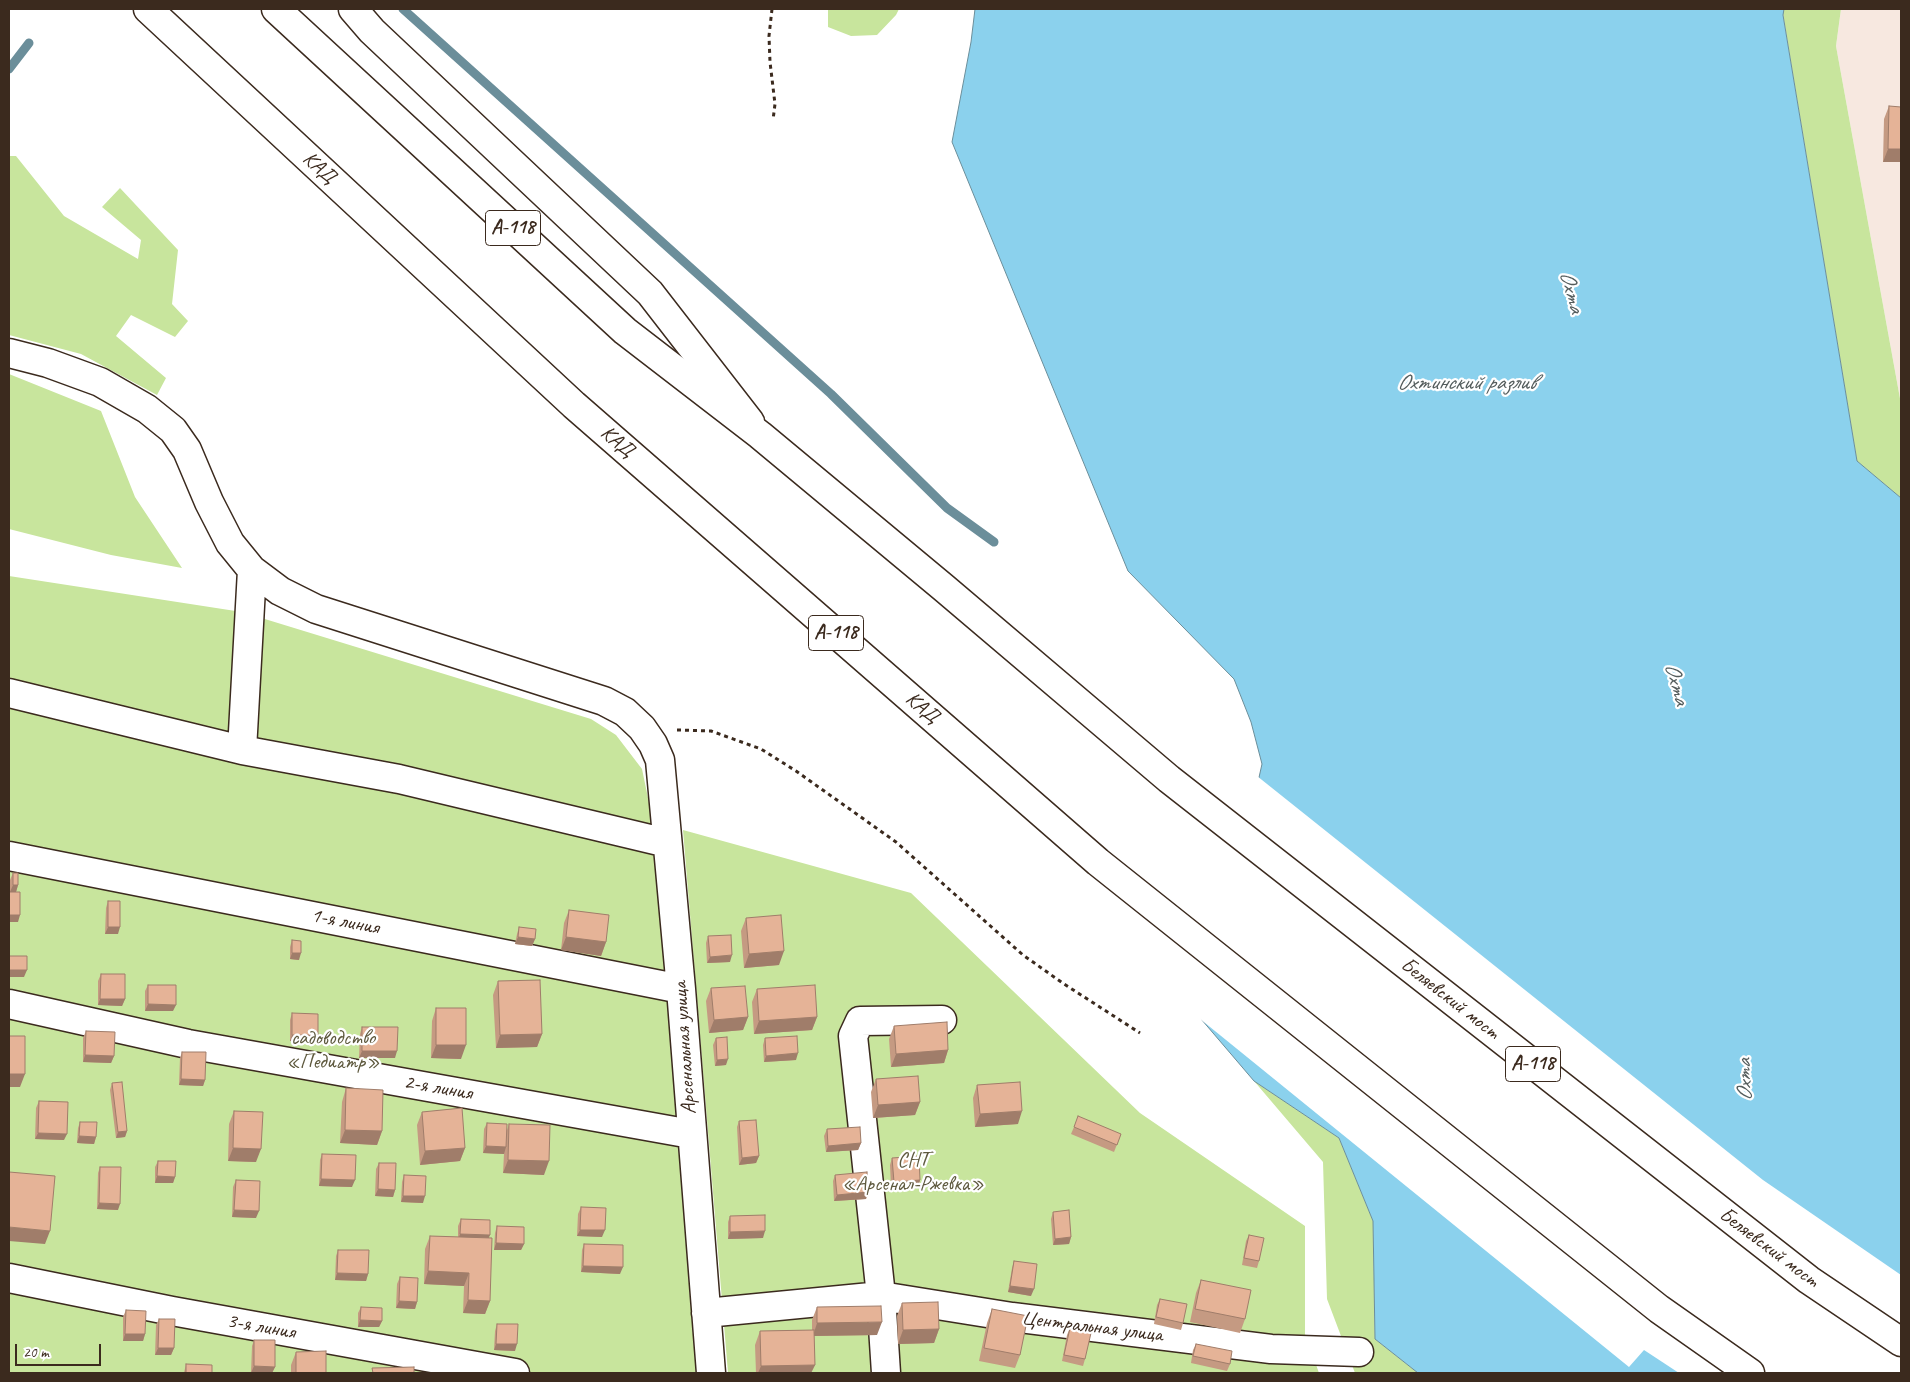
<!DOCTYPE html>
<meta charset="utf-8">
<style>
body{margin:0}
#map{position:relative;width:1910px;height:1382px;overflow:hidden;background:#fff;font-family:Caveat,sans-serif}
canvas{display:block}
.frame{position:absolute;inset:0;border:10px solid #3b2a1e;pointer-events:none}
.scale{position:absolute;left:15px;top:1344px;width:86px;height:22px;box-sizing:border-box;border:2px solid #3b2a1e;border-top:0;padding-left:6px;font-size:15px;line-height:18px;white-space:nowrap;color:#3b2a1e;-webkit-text-stroke:4px #fff;paint-order:stroke}
</style>
<div id="map">
<canvas width="1910" height="1382"></canvas>
<div class="frame"></div>
<div class="scale">20 m</div>
</div>
<script>
const context = document.querySelector('canvas').getContext('2d');
context.lineJoin = 'round';
function fillPath(path, color) { context.fillStyle = color; context.fill(path, 'evenodd'); }
const poly = rows => new Path2D(rows.map(r => 'M' + r).join(''));
function trace(path, color, width, dash) { context.strokeStyle = color; context.lineWidth = width; context.lineCap = dash ? 'butt' : 'round'; context.setLineDash(dash || []); context.stroke(path); }
function write(font, color, halo, rows, align = 'center') {
  context.font = font + ' Caveat,sans-serif'; context.lineWidth = 4.5; context.setLineDash([]); context.textBaseline = 'middle'; context.strokeStyle = halo; context.fillStyle = color; for (const [text, x, y, turn = 0] of rows) {
    context.save(); context.translate(x, y); context.rotate((+turn || 0) * Math.PI / 180); context.textAlign = isNaN(turn) ? turn : align; if (halo) context.strokeText(text, 0, 0); context.fillText(text, 0, 0); context.restore();
  }
}
fillPath(poly([
 [1841,9,1901,9,1901,404,1836,46]
]), '#f7e8e0');
fillPath(poly([
 [828,9,899,9,896,15,877,35,851,36,828,27],
 [1784,9,1841,9,1836,46,1901,404,1901,498,1857,461,1783,14],
 [9,156,16,156,64,216,138,259,141,240,102,207,120,188,178,250,172,304,188,321,175,337,131,315,116,336,166,378,157,395,81,354,9,335],
 [9,374,101,411,135,497,182,568,111,555,9,529],
 [9,576,242,612,591,719,616,735,642,769,653,822,696,1373,9,1373],
 [683,830,911,893,1140,1113,1305,1226,1305,1334,1319,1373,728,1373],
 [1254,1081,1339,1138,1373,1221,1375,1339,1418,1373,1355,1373,1327,1299,1323,1162]
]), '#c8e59d');
const water = poly([
 [975,9,1784,9,1783,15,1857,461,1901,498,1901,1373,1418,1373,1375,1339,1373,1221,1339,1138,1254,1081,1184,999,1245,840,1262,764,1251,722,1234,679,1128,571,952,142,971,42,975,9]
]);
fillPath(water, '#8bd1ed');
trace(water, '#6b8e9a', 1);
fillPath(poly([
 [1257,776,1763,1180,1901,1275,1901,1373,1679,1373,1644,1350,1629,1367,1194,1014,1182,999,1182,954,1194,890,1243,839]
]), '#fff');
trace(poly([
 [403,9,831,394,947,508,994,542],
 [9,69,29,43]
]), '#6b8e9a', 9);
const minor = poly([
 [9,353,48,363,100,382,147,409,173,430,187,450,209,502,230,543,252,570,280,591,316,609,604,701,625,712,642,728,653,744,660,760,681,989,711,1373],
 [9,693,242,750,399,779,667,843],
 [242,750,252,570],
 [9,856,681,989],
 [9,1004,188,1044,691,1134],
 [9,1278,172,1311,515,1373],
 [706,1313,881,1296,1012,1317,1271,1349,1359,1352],
 [886,1373,881,1296,853,1036,860,1021,942,1020]
]);
const major = poly([
 [353,9,372,31,650,293,750,422]
]);
const highway = poly([
 [148,9,574,405,1098,862,1659,1309,1750,1373],
 [276,9,625,331,760,435,944,588,1169,779,1809,1280,1901,1342]
]);
trace(minor, '#3b2a1e', 31);
trace(major, '#3b2a1e', 31);
trace(highway, '#3b2a1e', 31);
trace(poly([
 [772,9,769,36,770,62,775,104,773,120],
 [677,730,711,731,761,749,796,771,896,842,1023,955,1064,984,1140,1033]
]), '#3b2a1e', 3, [4, 4]);
trace(minor, '#fff', 28);
trace(major, '#fff', 28);
trace(highway, '#fff', 28);
fillPath(poly([
 [1889,106,1901,162,1883,162,1884,119],
 [13,873,18,885,16,892,10,892,10,880],
 [108,901,118,934,105,934,106,908],
 [569,910,606,942,601,956,561,950,564,923],
 [746,918,779,965,744,968,741,931],
 [519,927,535,939,532,946,515,944,517,934],
 [708,936,730,962,707,963,706,943],
 [292,940,299,960,290,959,290,947],
 [101,974,125,999,122,1006,98,1005,98,981],
 [498,981,542,1034,537,1047,496,1048,493,995],
 [148,985,173,1011,145,1011,145,991],
 [711,988,748,1017,743,1030,709,1033,706,1001],
 [757,989,817,1017,812,1030,754,1034,752,1002],
 [436,1008,461,1059,431,1058,432,1021],
 [292,1013,318,1035,315,1042,290,1041,290,1020],
 [894,1026,948,1050,944,1063,891,1067,889,1039],
 [362,1027,395,1058,359,1058,360,1034],
 [86,1031,114,1056,111,1063,83,1062,83,1038],
 [716,1038,726,1065,715,1066,713,1045],
 [765,1038,796,1060,764,1062,763,1045],
 [182,1052,205,1080,203,1086,179,1085,180,1058],
 [876,1079,920,1102,915,1115,873,1118,871,1092],
 [112,1083,127,1131,125,1137,116,1138,110,1090],
 [977,1085,1018,1124,975,1127,973,1098],
 [346,1088,382,1131,377,1145,340,1143,342,1102],
 [39,1101,64,1140,35,1139,36,1108],
 [234,1111,256,1162,228,1161,229,1124],
 [422,1112,465,1148,460,1161,420,1165,417,1125],
 [739,1121,759,1156,756,1163,739,1165,737,1127],
 [80,1122,96,1137,94,1144,77,1143,78,1128],
 [487,1123,507,1130,509,1124,544,1175,503,1173,504,1154,483,1153,484,1129],
 [1074,1127,1121,1134,1114,1152,1071,1134],
 [827,1129,861,1143,858,1150,826,1152,824,1136],
 [322,1154,352,1187,319,1186,320,1160],
 [892,1158,920,1180,918,1187,891,1188,890,1165],
 [158,1161,175,1177,173,1183,155,1183,155,1167],
 [379,1163,395,1190,393,1197,375,1196,376,1169],
 [100,1167,118,1210,97,1209,98,1173],
 [404,1175,423,1203,401,1202,402,1182],
 [835,1175,868,1192,866,1199,834,1201,833,1181],
 [236,1180,256,1218,232,1217,233,1187],
 [581,1207,602,1237,577,1236,578,1214],
 [1053,1212,1071,1237,1069,1244,1053,1245,1051,1219],
 [730,1216,763,1238,728,1239,728,1222],
 [461,1219,489,1238,490,1301,485,1314,463,1313,464,1286,424,1284,425,1249,430,1236,458,1237,458,1226],
 [497,1226,524,1244,521,1250,494,1250,495,1233],
 [1249,1235,1259,1261,1257,1268,1242,1265,1246,1241],
 [584,1244,620,1274,581,1272,582,1250],
 [338,1250,368,1274,366,1281,335,1280,336,1256],
 [1014,1261,1031,1296,1008,1292,1012,1268],
 [400,1277,417,1302,415,1309,396,1308,397,1284],
 [1201,1280,1245,1319,1240,1333,1190,1322,1196,1293],
 [1160,1299,1183,1323,1181,1330,1154,1324,1157,1305],
 [902,1303,939,1329,934,1343,898,1344,897,1316],
 [361,1307,382,1321,379,1327,358,1327,358,1313],
 [817,1307,877,1335,814,1336,815,1365,811,1373,756,1373,755,1345,760,1331,812,1330,812,1320],
 [992,1309,1020,1355,1015,1368,979,1361,987,1323],
 [126,1310,145,1334,143,1341,123,1341,123,1317],
 [159,1319,174,1348,171,1355,155,1355,156,1325],
 [497,1324,515,1351,494,1350,495,1331],
 [1070,1328,1085,1359,1083,1366,1062,1361,1067,1335],
 [254,1340,275,1367,272,1373,251,1373,252,1346],
 [1196,1344,1230,1364,1227,1371,1191,1363,1193,1350],
 [296,1352,326,1373,291,1373,291,1365],
 [186,1364,212,1373,184,1373]
]), '#c59a82');
fillPath(poly([
 [1888,149,1901,149,1901,162,1883,162],
 [13,885,18,885,16,892,10,892],
 [9,915,20,915,18,922,9,922],
 [108,927,120,927,118,934,105,934],
 [518,937,535,939,532,946,515,944],
 [566,937,606,942,601,956,561,950],
 [784,951,779,965,744,968,749,954],
 [292,953,301,953,299,960,290,959],
 [732,955,730,962,707,963,710,957],
 [9,970,27,970,24,977,9,977],
 [100,999,125,999,122,1006,98,1005],
 [148,1004,176,1005,173,1011,145,1011],
 [748,1017,743,1030,709,1033,714,1020],
 [817,1017,812,1030,754,1034,759,1021],
 [542,1034,537,1047,496,1048,500,1035],
 [292,1035,318,1035,315,1042,290,1041],
 [436,1045,466,1045,461,1059,431,1058],
 [948,1050,944,1063,891,1067,896,1054],
 [362,1051,397,1051,395,1058,359,1058],
 [798,1053,796,1060,764,1062,766,1056],
 [85,1055,114,1056,111,1063,83,1062],
 [728,1059,726,1065,715,1066,717,1060],
 [9,1074,25,1074,20,1087,9,1087],
 [181,1079,205,1080,203,1086,179,1085],
 [920,1102,915,1115,873,1118,878,1105],
 [1022,1111,1018,1124,975,1127,980,1114],
 [345,1130,382,1131,377,1145,340,1143],
 [127,1131,125,1137,116,1138,118,1132],
 [38,1133,67,1134,64,1140,35,1139],
 [79,1136,96,1137,94,1144,77,1143],
 [861,1143,858,1150,826,1152,828,1146],
 [486,1146,506,1147,504,1154,483,1153],
 [233,1148,261,1149,256,1162,228,1161],
 [465,1148,460,1161,420,1165,425,1151],
 [759,1156,756,1163,739,1165,742,1158],
 [508,1160,549,1161,544,1175,503,1173],
 [157,1176,175,1177,173,1183,155,1183],
 [321,1179,355,1180,352,1187,319,1186],
 [920,1180,918,1187,891,1188,894,1182],
 [378,1189,395,1190,393,1197,375,1196],
 [868,1192,866,1199,834,1201,837,1195],
 [403,1196,425,1196,423,1203,401,1202],
 [99,1203,120,1204,118,1210,97,1209],
 [234,1210,259,1211,256,1218,232,1217],
 [9,1227,50,1231,45,1244,9,1241],
 [580,1230,605,1230,602,1237,577,1236],
 [765,1231,763,1238,728,1239,730,1232],
 [460,1234,490,1235,487,1242,458,1241],
 [1071,1237,1069,1244,1053,1245,1055,1239],
 [496,1243,524,1244,521,1250,494,1250],
 [583,1266,623,1267,620,1274,581,1272],
 [428,1271,469,1273,464,1286,424,1284],
 [337,1273,368,1274,366,1281,335,1280],
 [1010,1286,1034,1289,1031,1296,1008,1292],
 [468,1300,490,1301,485,1314,463,1313],
 [399,1301,417,1302,415,1309,396,1308],
 [360,1320,382,1321,379,1327,358,1327],
 [882,1322,877,1335,813,1336,817,1323],
 [939,1329,934,1343,898,1344,903,1330],
 [125,1334,145,1334,143,1341,123,1341],
 [496,1344,517,1344,515,1351,494,1350],
 [158,1348,174,1348,171,1355,155,1355],
 [815,1365,811,1373,758,1373,761,1366],
 [254,1366,275,1367,272,1373,251,1373]
]), '#a07d6a');
const building = poly([
 [1889,106,1901,107,1901,149,1888,149,1889,106],
 [13,873,18,873,18,885,13,885,13,873],
 [9,892,20,892,20,915,9,915,9,892],
 [108,901,120,901,120,927,108,927,108,901],
 [569,910,609,915,606,942,566,937,569,910],
 [781,915,784,951,749,954,746,918,781,915],
 [519,927,536,929,535,939,518,937,519,927],
 [731,935,732,955,710,957,708,936,731,935],
 [292,940,301,941,301,953,292,953,292,940],
 [9,956,27,956,27,970,9,970,9,956],
 [101,974,125,974,125,999,100,999,101,974],
 [540,980,542,1034,500,1035,498,981,540,980],
 [148,985,176,985,176,1005,148,1004,148,985],
 [815,985,817,1017,759,1021,757,989,815,985],
 [745,986,748,1017,714,1020,711,988,745,986],
 [436,1008,466,1008,466,1045,436,1045,436,1008],
 [292,1013,318,1014,318,1035,292,1035,292,1013],
 [947,1022,948,1050,896,1054,894,1026,947,1022],
 [362,1027,398,1027,397,1051,362,1051,362,1027],
 [86,1031,115,1032,114,1056,85,1055,86,1031],
 [9,1036,25,1036,25,1074,9,1074,9,1036],
 [797,1036,798,1053,766,1056,765,1038,797,1036],
 [727,1037,728,1059,717,1060,716,1038,727,1037],
 [182,1052,206,1052,205,1080,181,1079,182,1052],
 [918,1076,920,1102,878,1105,876,1079,918,1076],
 [122,1082,127,1131,118,1132,112,1083,122,1082],
 [1020,1082,1022,1111,980,1114,977,1085,1020,1082],
 [346,1088,383,1090,382,1131,345,1130,346,1088],
 [39,1101,68,1102,67,1134,38,1133,39,1101],
 [462,1108,465,1148,425,1151,422,1112,462,1108],
 [234,1111,263,1112,261,1149,233,1148,234,1111],
 [1078,1116,1121,1134,1117,1145,1074,1127,1078,1116],
 [756,1120,759,1156,742,1158,739,1121,756,1120],
 [80,1122,97,1122,96,1137,79,1136,80,1122],
 [487,1123,507,1124,506,1147,486,1146,487,1123],
 [509,1124,550,1125,549,1161,508,1160,509,1124],
 [860,1127,861,1143,828,1146,827,1129,860,1127],
 [322,1154,356,1155,355,1180,321,1179,322,1154],
 [919,1156,920,1180,894,1182,892,1158,919,1156],
 [158,1161,176,1161,175,1177,157,1176,158,1161],
 [379,1163,396,1163,395,1190,378,1189,379,1163],
 [100,1167,121,1167,120,1204,99,1203,100,1167],
 [9,1172,55,1176,50,1231,9,1227,9,1172],
 [867,1172,868,1192,837,1195,835,1175,867,1172],
 [404,1175,426,1176,425,1196,403,1196,404,1175],
 [236,1180,260,1181,259,1211,234,1210,236,1180],
 [581,1207,606,1208,605,1230,580,1230,581,1207],
 [1069,1210,1071,1237,1055,1239,1053,1212,1069,1210],
 [765,1215,765,1231,730,1232,730,1216,765,1215],
 [461,1219,490,1220,490,1235,460,1234,461,1219],
 [497,1226,524,1227,524,1244,496,1243,497,1226],
 [1249,1235,1264,1238,1259,1261,1244,1258,1249,1235],
 [430,1236,492,1238,490,1301,468,1300,469,1273,428,1271,430,1236],
 [584,1244,623,1245,623,1267,583,1266,584,1244],
 [338,1250,369,1250,368,1274,337,1273,338,1250],
 [1014,1261,1037,1264,1034,1289,1010,1286,1014,1261],
 [400,1277,418,1278,417,1302,399,1301,400,1277],
 [1201,1280,1251,1290,1245,1319,1195,1309,1201,1280],
 [1160,1299,1187,1304,1183,1323,1156,1317,1160,1299],
 [938,1302,939,1329,903,1330,902,1303,938,1302],
 [881,1306,882,1322,817,1323,817,1307,881,1306],
 [361,1307,382,1308,382,1321,360,1320,361,1307],
 [992,1309,1028,1316,1020,1355,984,1348,992,1309],
 [126,1310,146,1311,145,1334,125,1334,126,1310],
 [159,1319,175,1319,174,1348,158,1348,159,1319],
 [497,1324,518,1324,517,1344,496,1344,497,1324],
 [1070,1328,1091,1333,1085,1359,1064,1355,1070,1328],
 [814,1330,815,1365,761,1366,760,1331,814,1330],
 [254,1340,275,1340,275,1367,254,1366,254,1340],
 [1196,1344,1232,1351,1230,1364,1193,1356,1196,1344],
 [326,1351,326,1373,296,1373,296,1352,326,1351],
 [186,1364,212,1365,212,1373,186,1373,186,1364],
 [414,1367,414,1373,373,1373,372,1368,414,1367]
]);
fillPath(building, '#e5b397');
trace(building, '#a07d6a', 1);
for (const [x, y, w] of [
 [513,228,55],
 [836,633,55],
 [1533,1064,55]
]) { const box = new Path2D(); box.roundRect(x - w / 2, y - 17.5, w, 35, 4); context.fillStyle = '#fff'; context.fill(box); trace(box, '#3b2a1e', 1); }
write('bold 20px', '#3b2a1e', null, [
 ["А-118",513,228],
 ["А-118",836,633],
 ["А-118",1533,1064]
]);
write('21px', '#3b2a1e', '#fff', [
 ["КАД",319,168,43],
 ["КАД",617,442,41],
 ["КАД",922,708,41],
 ["1-я линия",345,922,11],
 ["Беляевский мост",1450,999,38],
 ["Арсенальная улица",685,1048,-94],
 ["2-я линия",438,1088,10],
 ["Беляевский мост",1769,1248,37],
 ["3-я линия",261,1327,10],
 ["Центральная улица",1092,1327,7]
]);
write('21px', '#5e593e', '#fff', [
 ["садоводство",333,1038],
 ["«Педиатр»",333,1062],
 ["СНТ",913,1160],
 ["«Арсенал-Ржевка»",913,1184]
]);
write('italic 22px', '#535c5c', '#fff', [
 ["Охта",1571,292,75],
 ["Охтинский разлив",1466,383],
 ["Охта",1676,684,75],
 ["Охта",1745,1080,-91]
]);
</script>
